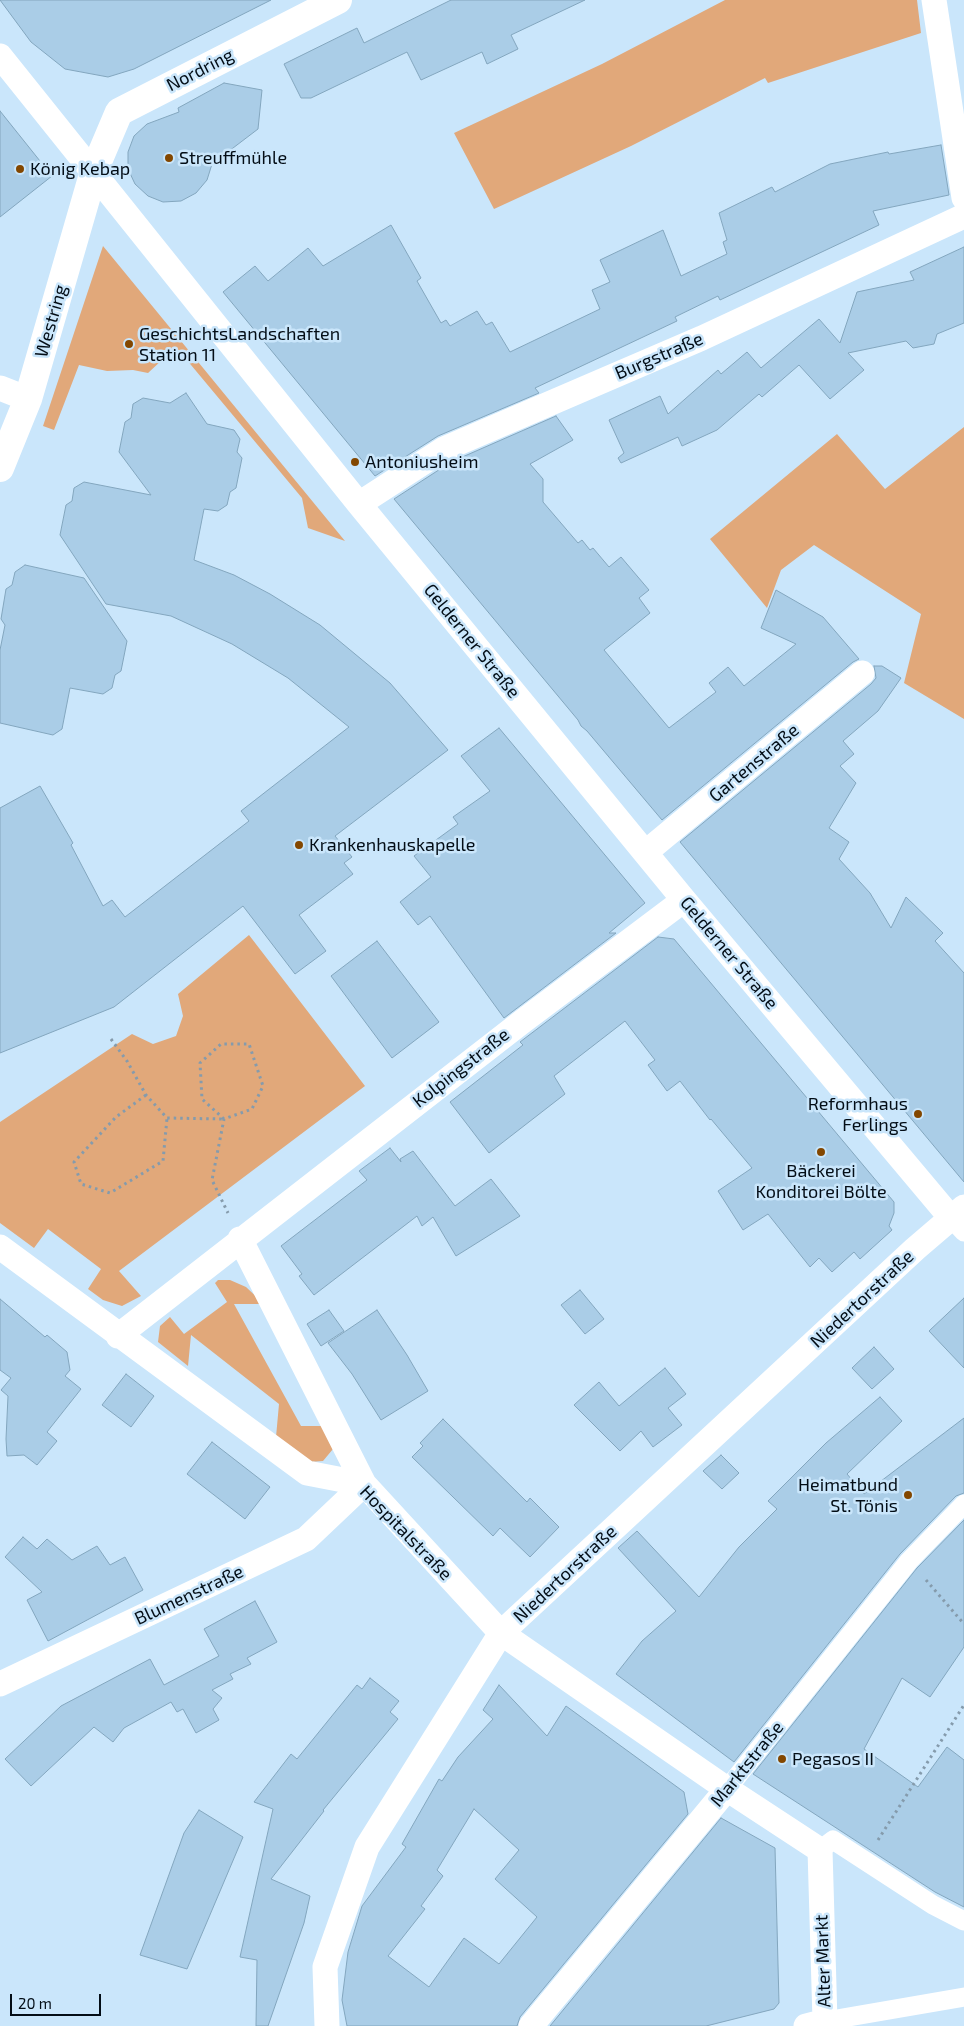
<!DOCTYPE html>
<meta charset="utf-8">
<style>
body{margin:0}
#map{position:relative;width:964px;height:2026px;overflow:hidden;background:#cae6fb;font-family:"Exo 2",sans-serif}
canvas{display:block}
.scale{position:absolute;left:10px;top:1994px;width:91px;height:22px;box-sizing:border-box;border:2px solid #030d16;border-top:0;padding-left:6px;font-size:15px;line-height:18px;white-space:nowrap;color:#030d16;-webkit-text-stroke:4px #cae6fb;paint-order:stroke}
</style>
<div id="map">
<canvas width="964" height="2026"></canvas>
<div class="scale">20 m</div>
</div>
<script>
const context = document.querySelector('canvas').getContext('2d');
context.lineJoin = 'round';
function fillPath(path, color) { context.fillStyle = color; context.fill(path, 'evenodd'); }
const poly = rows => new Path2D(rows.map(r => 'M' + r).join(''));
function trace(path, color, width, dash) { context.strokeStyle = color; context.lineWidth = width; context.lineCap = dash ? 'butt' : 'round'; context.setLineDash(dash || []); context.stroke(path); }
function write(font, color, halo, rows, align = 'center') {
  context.font = font + ' "Exo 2",sans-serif'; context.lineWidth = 5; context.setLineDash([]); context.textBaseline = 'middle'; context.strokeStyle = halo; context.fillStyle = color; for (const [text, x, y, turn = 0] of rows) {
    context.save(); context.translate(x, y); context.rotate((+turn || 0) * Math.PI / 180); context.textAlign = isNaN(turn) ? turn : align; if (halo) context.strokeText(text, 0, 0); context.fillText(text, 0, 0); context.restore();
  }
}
fillPath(poly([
 [725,0,917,0,921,33,768,83,765,78,631,146,494,209,454,133,602,64],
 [103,246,345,541,308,528,302,498,176,347,148,373,133,370,107,371,79,365,54,430,43,426],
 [964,427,964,719,904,683,921,614,814,545,781,570,767,608,710,539,837,434,885,489],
 [249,935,365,1086,119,1271,141,1296,122,1306,103,1300,88,1289,101,1269,48,1229,34,1248,0,1223,0,1122,132,1034,153,1044,176,1036,183,1016,178,994],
 [218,1280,230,1280,246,1287,264,1304,234,1304,301,1426,328,1426,333,1449,323,1461,309,1462,276,1437,279,1404,191,1335,188,1366,158,1342,160,1326,170,1317,184,1334,227,1302,215,1283]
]), '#e1a87a');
const building = poly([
 [0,0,271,0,134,69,108,77,65,69,31,42,0,0],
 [451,0,585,0,511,35,518,49,487,64,482,52,421,80,407,52,311,98,301,98,284,64,357,28,364,43,451,0],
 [224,83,262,90,258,129,212,164,207,180,196,193,181,201,163,202,148,196,135,184,128,169,128,152,134,136,147,124,179,112,178,108,224,83],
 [0,111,52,176,0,217,0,111],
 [941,145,949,195,873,211,879,225,720,300,718,296,675,317,677,321,535,388,539,393,438,436,375,476,223,292,255,266,268,281,308,248,323,266,391,225,421,278,417,281,441,323,446,320,450,326,477,311,486,325,492,322,510,352,600,309,592,290,610,282,600,260,663,230,681,276,727,254,723,242,727,240,719,213,772,187,775,192,830,164,888,152,889,154,941,145],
 [964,247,964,323,937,334,934,344,913,348,906,341,848,353,864,370,830,399,799,365,762,397,759,394,717,430,682,446,678,437,621,463,618,458,624,453,609,420,660,396,668,414,718,370,721,374,747,352,761,368,819,319,840,343,857,292,914,280,910,272,964,247],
 [186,393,207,424,234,430,240,439,237,452,242,458,236,488,230,492,227,505,218,511,204,509,194,560,234,575,270,594,320,625,390,683,448,750,335,836,352,857,344,863,353,874,299,915,326,951,295,974,243,906,114,1007,0,1053,0,808,40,786,73,843,71,845,103,906,112,900,125,917,249,821,241,811,349,727,288,678,232,644,171,616,106,604,60,535,66,505,72,501,74,488,84,482,151,495,119,452,125,422,131,418,133,404,143,398,170,403,186,393],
 [556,416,573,440,530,464,543,479,543,502,578,543,582,540,590,550,593,548,609,567,621,557,649,590,639,598,650,613,604,650,669,728,716,692,709,683,728,667,744,686,796,644,761,628,776,590,823,617,859,659,853,662,662,820,587,731,581,726,578,720,394,499,451,462,556,416],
 [25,565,84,578,127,641,121,671,115,675,112,688,103,694,70,688,62,729,53,735,0,723,0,650,5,625,1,619,6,589,12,585,15,572,25,565],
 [874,666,882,666,901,678,878,711,843,741,854,754,840,766,856,783,829,828,849,842,839,859,870,893,891,928,906,897,943,933,935,941,964,973,964,1182,680,842,871,684,876,678,874,666],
 [499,728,645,903,609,933,616,933,504,1018,430,916,418,925,400,902,431,877,414,856,458,824,453,817,490,791,461,756,499,728],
 [658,937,674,939,894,1202,894,1213,889,1226,892,1230,860,1259,854,1252,832,1272,819,1258,810,1267,768,1214,743,1230,718,1191,752,1168,711,1119,710,1120,680,1081,667,1091,648,1065,655,1060,625,1021,554,1076,565,1094,489,1153,450,1102,523,1045,520,1042,658,937],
 [377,941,439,1022,392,1058,331,976,377,941],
 [390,1148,401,1162,400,1159,413,1151,455,1206,491,1179,520,1216,456,1256,433,1217,422,1226,417,1216,314,1295,299,1276,302,1274,281,1246,367,1180,359,1171,390,1148],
 [580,1290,604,1319,585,1334,561,1305,580,1290],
 [964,1298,964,1368,929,1331,964,1298],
 [0,1299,45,1337,47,1335,67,1352,70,1370,65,1376,81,1389,47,1432,57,1441,37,1465,24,1455,7,1456,6,1439,8,1396,1,1390,11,1378,0,1370,0,1299],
 [329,1310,344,1331,321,1346,307,1324,329,1310],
 [377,1310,407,1355,428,1391,381,1420,352,1374,328,1343,377,1310],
 [874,1347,894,1369,872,1389,852,1368,874,1347],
 [665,1368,686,1394,668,1408,682,1425,653,1447,641,1431,620,1451,574,1405,599,1382,619,1406,665,1368],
 [126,1374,154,1396,131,1427,102,1405,126,1374],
 [880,1397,902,1421,847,1474,864,1494,964,1418,964,1493,956,1496,900,1554,734,1762,616,1674,642,1641,676,1611,618,1548,637,1531,699,1597,739,1547,777,1509,768,1501,826,1443,880,1397],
 [443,1419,527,1502,530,1498,559,1527,530,1557,500,1528,493,1536,412,1457,423,1446,420,1443,443,1419],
 [212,1442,270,1487,245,1519,187,1474,212,1442],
 [721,1455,739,1473,722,1489,703,1471,721,1455],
 [964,1520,964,1647,930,1697,902,1678,864,1749,918,1787,947,1747,964,1760,964,1907,935,1892,753,1774,917,1568,964,1520],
 [23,1537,37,1549,47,1539,72,1560,97,1546,110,1565,125,1557,143,1590,48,1641,27,1600,42,1592,5,1557,23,1537],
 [255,1601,277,1642,247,1658,251,1664,230,1674,233,1679,212,1690,222,1698,213,1709,219,1720,196,1733,183,1709,177,1712,171,1702,124,1728,113,1742,94,1727,31,1786,5,1759,61,1706,150,1659,164,1685,219,1656,204,1629,255,1601],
 [370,1678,399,1701,390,1712,398,1719,323,1810,324,1811,271,1879,310,1896,304,1923,268,2026,256,2026,257,1960,240,1957,273,1809,254,1802,291,1754,297,1759,357,1685,362,1689,370,1678],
 [499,1685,547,1736,566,1706,684,1792,688,1814,520,2017,517,2026,347,2026,342,2000,348,1952,362,1906,406,1847,402,1844,439,1779,442,1781,458,1757,493,1719,483,1710,499,1685],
 [474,1809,519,1850,495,1879,537,1917,499,1964,464,1938,429,1987,388,1956,425,1909,421,1906,443,1876,437,1870,474,1809],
 [199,1810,243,1837,187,1969,140,1955,184,1833,199,1810],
 [721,1818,775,1848,779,2003,774,2009,706,2026,550,2026,721,1818]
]);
fillPath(building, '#aacde7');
trace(building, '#83a6be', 1);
trace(poly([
 [111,1039,127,1061,146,1095,167,1118,223,1119],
 [146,1095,116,1117,74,1162,81,1184,110,1193,163,1161,167,1118],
 [224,1119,202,1099,200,1063,221,1044,249,1044,263,1086,252,1109,224,1119,212,1180,228,1213],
 [926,1580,964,1624],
 [878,1840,964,1705]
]), '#859bac', 3, [2.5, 4]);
trace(poly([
 [951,1218,964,1232],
 [727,1789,909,1561,964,1504],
 [820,1850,833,1840,933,1905,964,1921],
 [825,2021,964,1997]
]), '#fff', 19);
trace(poly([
 [934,0,964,198],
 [0,56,359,504,684,900,951,1218],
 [0,388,28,399],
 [359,504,444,449,702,338,964,216],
 [646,852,862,673],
 [0,1247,307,1473,364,1484,501,1633,727,1789,820,1850,825,2021,806,2026],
 [118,1336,523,1021,684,900],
 [0,1684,306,1539,364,1484,240,1239],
 [327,2026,325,1967,367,1847,501,1633,915,1249,964,1207],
 [531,2026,727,1789]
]), '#fff', 25);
trace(poly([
 [0,468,28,399,94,171,119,112,338,0]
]), '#fff', 28);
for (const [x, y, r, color] of [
 [169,158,5,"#834700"],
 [20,169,5,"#834700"],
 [129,344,5,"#834700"],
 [355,462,5,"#834700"],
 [299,845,5,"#834700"],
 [918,1114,5,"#834700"],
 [821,1152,5,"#834700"],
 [908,1495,5,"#834700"],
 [782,1759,5,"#834700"]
]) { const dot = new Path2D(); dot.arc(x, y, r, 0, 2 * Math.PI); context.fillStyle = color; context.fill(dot); trace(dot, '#cae6fb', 2); }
write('18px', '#030d16', '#cae6fb', [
 ["Nordring",200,70,-27],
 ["Westring",51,321,-74],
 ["Burgstraße",659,356,-23],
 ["Gelderner Straße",472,641,51],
 ["Gartenstraße",754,763,-40],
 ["Gelderner Straße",729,953,50],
 ["Kolpingstraße",461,1068,-38],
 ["Niedertorstraße",862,1299,-43],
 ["Hospitalstraße",406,1533,46],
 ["Niedertorstraße",565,1574,-43],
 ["Blumenstraße",189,1595,-25],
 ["Marktstraße",747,1764,-51],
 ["Alter Markt",823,1961,-92]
]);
write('18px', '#030d16', '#cae6fb', [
 ["Streuffmühle",179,158],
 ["König Kebap",30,169],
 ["GeschichtsLandschaften",139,334],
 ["Station 11",139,355],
 ["Antoniusheim",365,462],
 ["Krankenhauskapelle",309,845],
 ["Reformhaus",908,1104,"right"],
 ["Ferlings",908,1125,"right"],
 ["Bäckerei",821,1171,"center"],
 ["Konditorei Bölte",821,1192,"center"],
 ["Heimatbund",898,1485,"right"],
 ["St. Tönis",898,1506,"right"],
 ["Pegasos II",792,1759]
], 'left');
</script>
